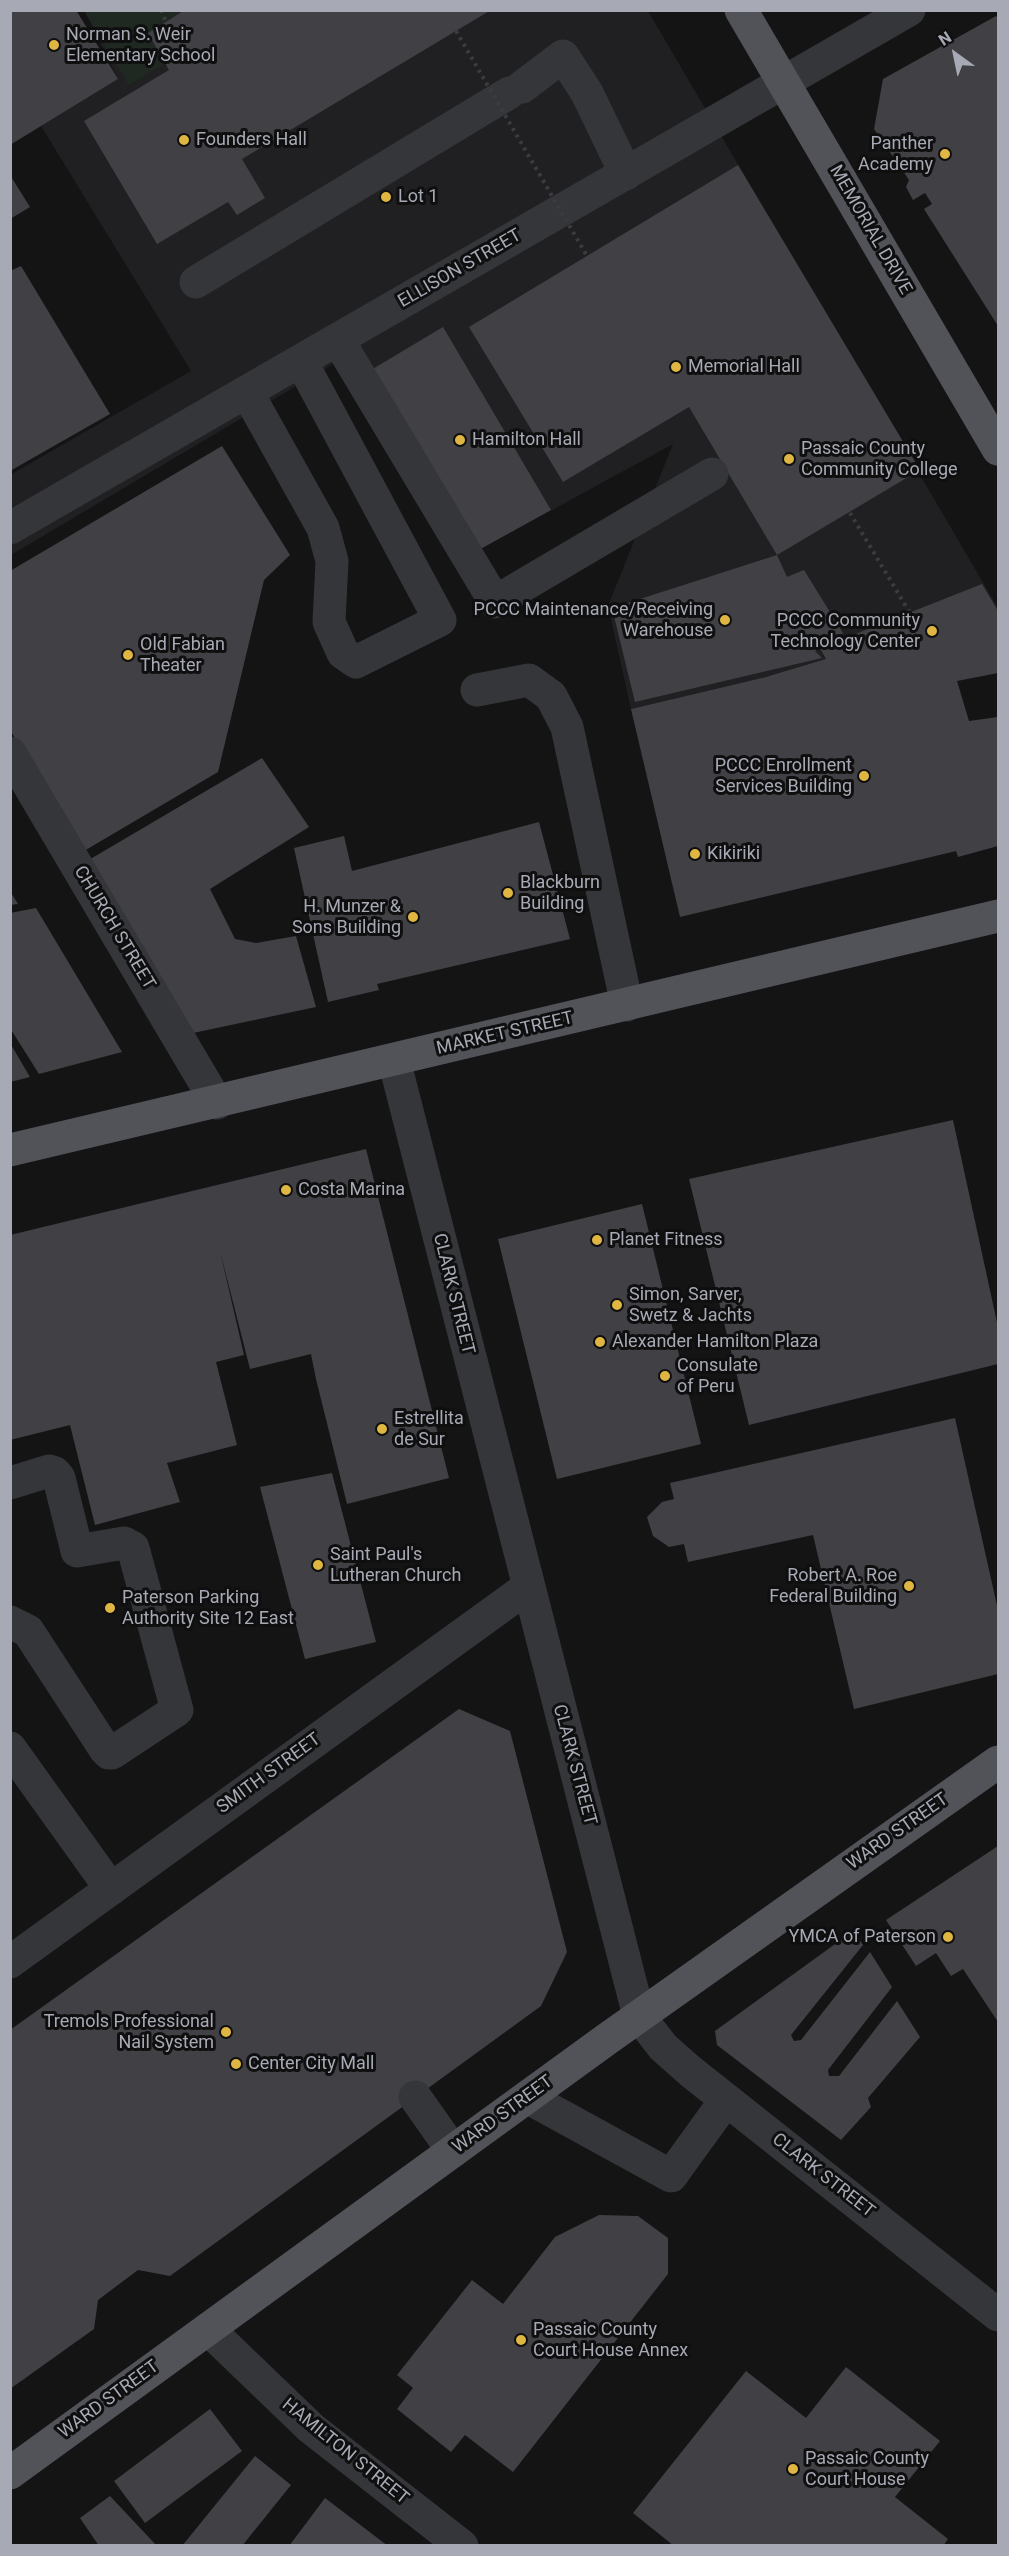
<!DOCTYPE html>
<html>
<head>
<meta charset="utf-8">
<style>
  body { margin:0 }
  #map { position:relative; width:1009px; height:2556px; overflow:hidden; background:#141415; font-family:Roboto,sans-serif }
  canvas { display:block }
  .frame { position:absolute; inset:0; border:12px solid #a7aab4; pointer-events:none }
  .north { position:absolute; left:925px; top:24px; width:60px; height:60px; -webkit-text-stroke:4px #0f0f10; paint-order:stroke; rotate:327deg; font-size:16px; font-weight:700; line-height:24px; text-align:center; color:#a7aab4 }
  .north::after { content:''; display:block; margin:auto; width:21px; height:27px; background:#a7aab4; clip-path:polygon(50% 0,100% 100%,50% 72%,0 100%) }
</style>
</head>
<body>
<div id="map">
<canvas width="1009" height="2556"></canvas>
<div class="frame"></div>
<div class="north">N</div>
</div>
<script>
const g = document.querySelector('canvas').getContext('2d');
g.lineJoin = 'round';
function fillPath(path, color) { g.fillStyle = color; g.fill(path, 'evenodd'); }
const shape = rows => new Path2D(rows.map(r => 'M' + r).join(''));
function trace(path, color, width, dash) { g.strokeStyle = color; g.lineWidth = width; g.lineCap = dash ? 'butt' : 'round'; g.setLineDash(dash || []); g.stroke(path); }
function drawText(font, color, halo, rows, align = 'center') {
  g.font = font + ' Roboto,sans-serif'; g.lineWidth = 6; g.setLineDash([]); g.textBaseline = 'middle'; g.strokeStyle = halo; g.fillStyle = color; for (const [text, x, y, turn = 0] of rows) {
    g.save(); g.translate(x, y); g.rotate((+turn || 0) * Math.PI / 180); g.textAlign = isNaN(turn) ? turn : align; if (halo) g.strokeText(text, 0, 0); g.fillText(text, 0, 0); g.restore();
  }
}
const built = shape([
  [85,11,648,11,998,608,998,668,892,672,956,851,816,885,766,677,631,709,608,606,673,444,475,552,355,351,11,555,10,475,191,371,41,126,118,79]
]);
const green = shape([
  [84,11,185,11,148,33,165,63,129,85]
]);
const building = shape([
  [10,10,76,10,118,79,10,145],
  [185,10,491,10,242,159,265,198,237,215,228,202,157,244,84,121,169,70,148,33],
  [996,16,998,19,998,326,924,209,932,204,925,193,913,200,906,187,909,180,874,129,883,79],
  [738,165,920,470,777,555,689,407,563,482,469,327],
  [10,175,30,207,10,219],
  [21,266,110,414,10,471,10,271],
  [443,327,551,510,475,552,371,370],
  [222,446,290,555,264,580,218,772,84,851,10,730,10,571],
  [777,555,787,577,804,570,843,633,815,651,822,658,635,702,612,608],
  [982,584,998,611,998,673,957,681,969,721,998,717,998,846,958,857,956,851,680,917,631,709,766,677,826,659,820,648],
  [262,758,309,827,210,889,235,939,256,943,296,936,316,1007,193,1033,87,861],
  [539,822,570,939,377,984,379,990,328,1002,294,848,344,836,352,871],
  [10,891,18,904,10,905],
  [36,908,122,1052,39,1074,10,1028,10,913],
  [10,1043,30,1077,10,1082],
  [953,1120,998,1327,998,1364,749,1425,689,1179],
  [366,1149,449,1478,347,1504,316,1379,311,1354,250,1369,220,1251,244,1355,216,1362,237,1445,167,1463,180,1502,95,1525,70,1425,10,1440,10,1235],
  [642,1204,701,1444,557,1479,498,1239],
  [955,1418,998,1610,998,1674,854,1709,813,1535,688,1562,684,1544,669,1547,653,1536,647,1517,662,1502,674,1499,670,1483],
  [332,1473,376,1642,305,1659,260,1487],
  [459,1709,510,1731,567,1952,541,2006,170,2276,138,2270,98,2300,94,2329,10,2389,10,2030],
  [998,1846,998,2022,963,1969,951,1976,936,1953,916,1966,886,1920],
  [853,1931,863,1945,791,2035,794,2041,801,2040,870,1952,892,1987,828,2070,829,2076,839,2076,897,2001,920,2037,868,2098,871,2107,841,2140,717,2045,715,2031],
  [599,2215,638,2216,668,2238,668,2274,513,2472,465,2435,451,2452,397,2409,413,2388,397,2375,472,2280,503,2304,555,2237],
  [846,2367,940,2441,895,2497,948,2539,943,2546,674,2546,633,2513,746,2371,806,2418],
  [210,2409,242,2451,145,2523,114,2481],
  [255,2456,291,2485,242,2546,182,2546],
  [110,2496,157,2546,99,2546,80,2518],
  [325,2498,388,2546,289,2546]
]);
const path = shape([
  [161,10,166,22],
  [850,513,910,613]
]);
const minor = shape([
  [522,87,563,56,587,93,626,174],
  [196,282,509,93],
  [338,340,495,602,712,474],
  [247,392,323,528,332,561,329,622,343,653,356,662,440,620,301,361],
  [10,528,909,10],
  [477,690,529,680,551,696,567,727,627,1005],
  [10,753,217,1103],
  [394,1060,639,2016,663,2047,690,2071,998,2315],
  [10,1483,49,1471,55,1473,59,1478,77,1551,124,1543,133,1548,177,1710,112,1753,109,1753,105,1749,28,1631,10,1622],
  [10,1748,111,1889],
  [10,1962,528,1587],
  [415,2097,453,2151],
  [527,2097,671,2176,726,2100],
  [208,2329,311,2428,462,2546]
]);
const major = shape([
  [741,10,998,449],
  [10,1150,998,916],
  [10,2473,607,2039,998,1762]
]);
const pathBridge = shape([
  [456,31,587,256]
]);
const markers = [
  [54,45,6,"#dfb642"],
  [184,140,6,"#dfb642"],
  [945,154,6,"#dfb642"],
  [386,197,6,"#dfb642"],
  [676,367,6,"#dfb642"],
  [460,440,6,"#dfb642"],
  [789,459,6,"#dfb642"],
  [725,620,6,"#dfb642"],
  [932,631,6,"#dfb642"],
  [128,655,6,"#dfb642"],
  [864,776,6,"#dfb642"],
  [695,854,6,"#dfb642"],
  [508,893,6,"#dfb642"],
  [413,917,6,"#dfb642"],
  [286,1190,6,"#dfb642"],
  [597,1240,6,"#dfb642"],
  [617,1305,6,"#dfb642"],
  [600,1342,6,"#dfb642"],
  [665,1376,6,"#dfb642"],
  [382,1429,6,"#dfb642"],
  [318,1565,6,"#dfb642"],
  [909,1586,6,"#dfb642"],
  [110,1608,6,"#dfb642"],
  [948,1937,6,"#dfb642"],
  [226,2032,6,"#dfb642"],
  [236,2064,6,"#dfb642"],
  [521,2340,6,"#dfb642"],
  [793,2469,6,"#dfb642"]
];
const poiNames = [
  ["Norman S. Weir",66,35],
  ["Elementary School",66,56],
  ["Founders Hall",196,140],
  ["Panther",933,144,"right"],
  ["Academy",933,165,"right"],
  ["Lot 1",398,197],
  ["Memorial Hall",688,367],
  ["Hamilton Hall",472,440],
  ["Passaic County",801,449],
  ["Community College",801,470],
  ["PCCC Maintenance/Receiving",713,610,"right"],
  ["Warehouse",713,631,"right"],
  ["PCCC Community",920,621,"right"],
  ["Technology Center",920,642,"right"],
  ["Old Fabian",140,645],
  ["Theater",140,666],
  ["PCCC Enrollment",852,766,"right"],
  ["Services Building",852,787,"right"],
  ["Kikiriki",707,854],
  ["Blackburn",520,883],
  ["Building",520,904],
  ["H. Munzer &",401,907,"right"],
  ["Sons Building",401,928,"right"],
  ["Costa Marina",298,1190],
  ["Planet Fitness",609,1240],
  ["Simon, Sarver,",629,1295],
  ["Swetz & Jachts",629,1316],
  ["Alexander Hamilton Plaza",612,1342],
  ["Consulate",677,1366],
  ["of Peru",677,1387],
  ["Estrellita",394,1419],
  ["de Sur",394,1440],
  ["Saint Paul's",330,1555],
  ["Lutheran Church",330,1576],
  ["Robert A. Roe",897,1576,"right"],
  ["Federal Building",897,1597,"right"],
  ["Paterson Parking",122,1598],
  ["Authority Site 12 East",122,1619],
  ["YMCA of Paterson",936,1937,"right"],
  ["Tremols Professional",214,2022,"right"],
  ["Nail System",214,2043,"right"],
  ["Center City Mall",248,2064],
  ["Passaic County",533,2330],
  ["Court House Annex",533,2351],
  ["Passaic County",805,2459],
  ["Court House",805,2480]
];
const streetNames = [
  ["MEMORIAL DRIVE",870,230,60],
  ["ELLISON STREET",460,269,-30],
  ["CHURCH STREET",114,928,59],
  ["MARKET STREET",505,1034,-13],
  ["CLARK STREET",453,1294,76],
  ["CLARK STREET",574,1765,75],
  ["SMITH STREET",269,1774,-36],
  ["WARD STREET",898,1832,-35],
  ["WARD STREET",503,2115,-36],
  ["CLARK STREET",823,2176,38],
  ["WARD STREET",109,2400,-36],
  ["HAMILTON STREET",345,2452,39]
];
fillPath(built, '#202022');
fillPath(green, '#202822');
fillPath(building, '#414145');
trace(path, '#3b3c41', 4, [3, 4.5]);
trace(minor, '#35363a', 33);
trace(major, '#525359', 33);
trace(pathBridge, '#3b3c41', 4, [3, 4.5]);
for (const [x, y, r, color] of markers) { const dot = new Path2D(); dot.arc(x, y, r, 0, 2 * Math.PI); g.fillStyle = color; g.fill(dot); trace(dot, '#0f0f10', 2); }
drawText('18px', '#a7aab4', '#0f0f10', poiNames, 'left');
drawText('18px', '#a7aab4', '#0f0f10', streetNames);
</script>
</body>
</html>
